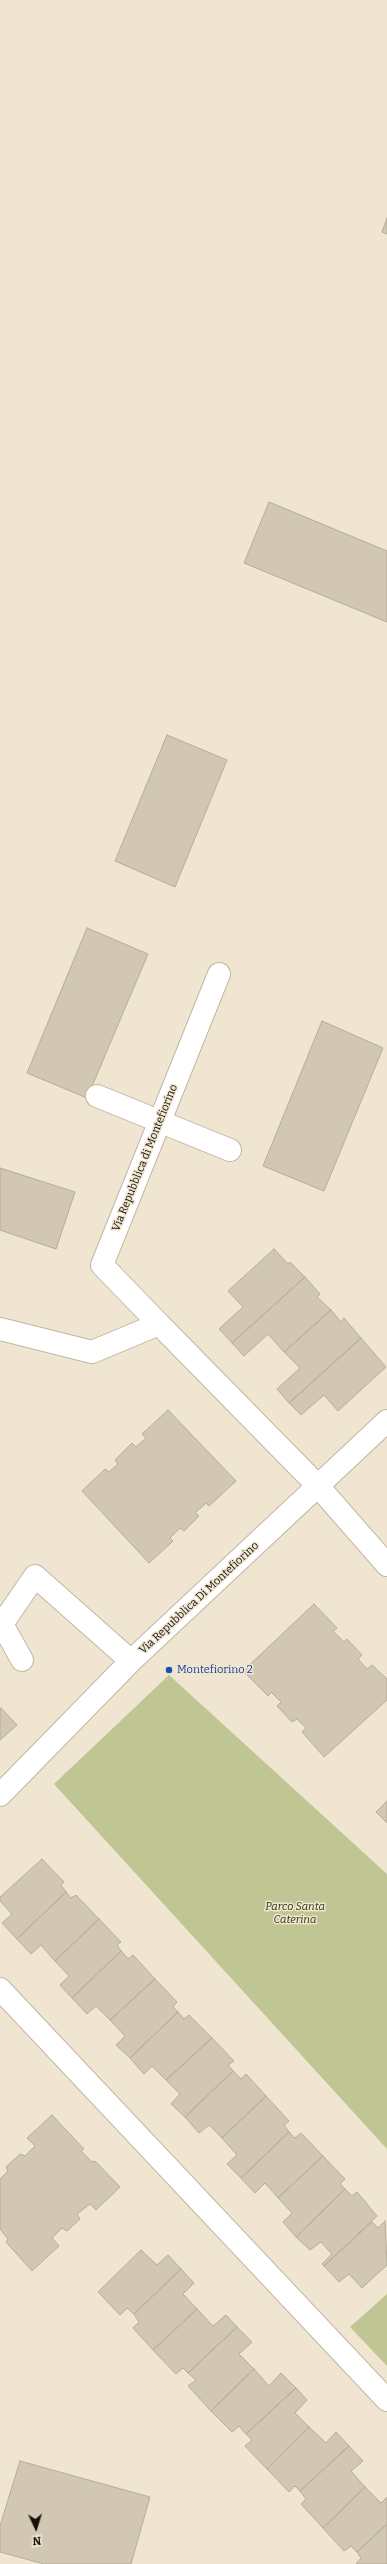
<!DOCTYPE html>
<html>
<head>
<meta charset="utf-8">
<style>
  body { margin:0 }
  #map { position:relative; width:387px; height:2564px; overflow:hidden; background:#efe5d0; font-family:Bitter,serif }
  canvas { display:block }
  .north { position:absolute; left:16px; top:2508px; width:40px; height:40px; -webkit-text-stroke:3px #efe5d0; paint-order:stroke; rotate:176deg; font-size:11px; font-weight:700; line-height:16px; text-align:center; color:#16120b }
  .north::after { content:''; display:block; margin:auto; width:14px; height:18px; background:#16120b; clip-path:polygon(50% 0,100% 100%,50% 72%,0 100%) }
</style>
</head>
<body>
<div id="map">
<canvas width="387" height="2564"></canvas>
<div class="north">N</div>
</div>
<script>
const g = document.querySelector('canvas').getContext('2d');
g.lineJoin = 'round';
function fillPath(path, color) { g.fillStyle = color; g.fill(path, 'evenodd'); }
const shape = rows => new Path2D(rows.map(r => 'M' + r).join(''));
function trace(path, color, width, dash) { g.strokeStyle = color; g.lineWidth = width; g.lineCap = dash ? 'butt' : 'round'; g.setLineDash(dash || []); g.stroke(path); }
function drawText(font, color, halo, rows, align = 'center') {
  g.font = font + ' Bitter,serif'; g.lineWidth = 3; g.setLineDash([]); g.textBaseline = 'middle'; g.strokeStyle = halo; g.fillStyle = color; for (const [text, x, y, turn = 0] of rows) {
    g.save(); g.translate(x, y); g.rotate((+turn || 0) * Math.PI / 180); g.textAlign = isNaN(turn) ? turn : align; if (halo) g.strokeText(text, 0, 0); g.fillText(text, 0, 0); g.restore();
  }
}
const green = shape([
  [169,1675,387,1874,387,2149,54,1784],
  [387,2294,387,2366,350,2327]
]);
const building = shape([
  [387,218,387,234,382,232,387,218],
  [269,502,387,551,387,622,244,563,269,502],
  [167,735,227,760,175,887,115,861,167,735],
  [87,928,148,954,87,1098,27,1073,87,928],
  [322,1021,383,1048,324,1191,263,1166,322,1021],
  [0,1168,75,1192,56,1249,0,1230,0,1168],
  [274,1249,288,1264,290,1262,305,1277,232,1343,219,1329,243,1307,228,1291,274,1249],
  [305,1277,320,1294,317,1297,331,1310,284,1352,268,1334,244,1356,232,1343,305,1277],
  [331,1310,341,1322,344,1318,361,1338,289,1403,277,1389,300,1368,284,1352,331,1310],
  [361,1338,386,1367,338,1411,324,1395,301,1415,289,1403,361,1338],
  [168,1410,236,1481,209,1506,206,1503,195,1513,199,1516,184,1531,180,1528,170,1538,173,1541,149,1563,82,1491,105,1469,109,1472,118,1464,115,1460,132,1443,136,1447,146,1438,142,1434,168,1410],
  [314,1604,337,1628,333,1631,344,1642,347,1639,362,1655,358,1659,367,1669,372,1665,387,1679,387,1700,324,1757,302,1732,306,1728,297,1719,292,1722,277,1706,281,1702,271,1692,268,1696,243,1671,314,1604],
  [1,1708,17,1725,0,1740,0,1709,1,1708],
  [387,1801,387,1823,376,1812,387,1801],
  [42,1859,64,1882,61,1885,66,1892,17,1939,2,1923,12,1914,0,1901,0,1897,42,1859],
  [66,1892,71,1898,76,1895,99,1919,55,1961,41,1945,31,1954,17,1939,66,1892],
  [99,1919,121,1942,117,1945,121,1951,72,1998,60,1985,69,1976,55,1961,99,1919],
  [121,1951,128,1959,133,1955,155,1979,110,2020,96,2006,87,2014,72,1998,121,1951],
  [155,1979,177,2002,173,2007,178,2012,130,2058,116,2045,125,2036,110,2020,155,1979],
  [178,2012,184,2019,189,2015,212,2038,166,2080,152,2066,144,2074,130,2058,178,2012],
  [212,2038,234,2061,228,2065,233,2071,185,2117,171,2104,180,2094,166,2080,212,2038],
  [233,2071,241,2079,246,2074,266,2096,222,2138,209,2125,199,2133,185,2117,233,2071],
  [266,2096,289,2121,284,2125,289,2132,241,2178,227,2164,237,2155,222,2138,266,2096],
  [52,2115,84,2149,81,2151,92,2162,95,2161,120,2187,96,2210,90,2204,77,2214,80,2219,67,2231,62,2228,52,2238,59,2246,32,2271,6,2242,8,2239,0,2229,0,2179,8,2171,6,2167,20,2154,25,2156,35,2146,27,2138,52,2115],
  [289,2132,295,2138,301,2133,323,2156,278,2198,265,2183,255,2193,241,2178,289,2132],
  [323,2156,345,2179,340,2184,345,2189,296,2237,283,2222,292,2213,278,2198,323,2156],
  [345,2189,352,2196,357,2192,377,2216,324,2266,322,2264,332,2254,321,2242,310,2250,296,2237,345,2189],
  [385,2221,387,2265,362,2288,349,2274,339,2282,324,2266,372,2222,378,2228,385,2221],
  [141,2250,157,2265,168,2255,181,2269,134,2314,127,2308,120,2315,98,2292,141,2250],
  [181,2269,194,2283,183,2294,197,2309,153,2350,133,2328,139,2322,134,2314,181,2269],
  [197,2309,213,2326,226,2315,237,2327,188,2373,183,2368,176,2374,153,2350,197,2309],
  [237,2327,252,2342,239,2354,254,2369,211,2411,188,2386,196,2380,188,2373,237,2327],
  [254,2369,269,2386,281,2373,296,2388,246,2434,239,2426,232,2432,211,2411,254,2369],
  [296,2388,307,2400,295,2413,309,2427,267,2469,245,2446,252,2440,246,2434,296,2388],
  [309,2427,326,2443,336,2432,349,2446,300,2491,295,2486,289,2492,267,2469,309,2427],
  [349,2446,363,2461,351,2471,365,2487,323,2528,301,2504,306,2499,300,2491,349,2446],
  [20,2461,150,2497,131,2564,44,2564,0,2552,0,2526,20,2461],
  [365,2487,381,2503,387,2497,387,2524,357,2552,351,2546,344,2551,323,2528,365,2487],
  [387,2524,387,2564,356,2564,361,2558,357,2552,387,2524]
]);
const minor = shape([
  [97,1096,230,1150],
  [159,1324,102,1265,219,974],
  [0,1329,92,1352,159,1324,318,1486,387,1565],
  [22,1660,2,1624,35,1576,131,1661],
  [0,1795,131,1661,387,1421],
  [0,1989,387,2400]
]);
const markers = [
  [169,1670,4,"#1a4fb4"]
];
const streetNames = [
  ["Via Repubblica di Montefiorino",145,1158,-68],
  ["Via Repubblica Di Montefiorino",199,1598,-43]
];
const transitNames = [
  ["Montefiorino 2",177,1670]
];
const parkNames = [
  ["Parco Santa",295,1907],
  ["Caterina",295,1920]
];
fillPath(green, '#bfc693');
fillPath(building, '#d1c7b2');
trace(building, '#b6ac98', 1);
trace(minor, '#c2b7a4', 24);
trace(minor, '#fff', 22);
for (const [x, y, r, color] of markers) { const dot = new Path2D(); dot.arc(x, y, r, 0, 2 * Math.PI); g.fillStyle = color; g.fill(dot); trace(dot, '#efe5d0', 1.5); }
drawText('11px', '#16120b', '#efe5d0', streetNames);
drawText('11px', '#164399', '#efe5d0', transitNames, 'left');
drawText('italic 11px', '#303308', '#efe5d0', parkNames);
</script>
</body>
</html>
